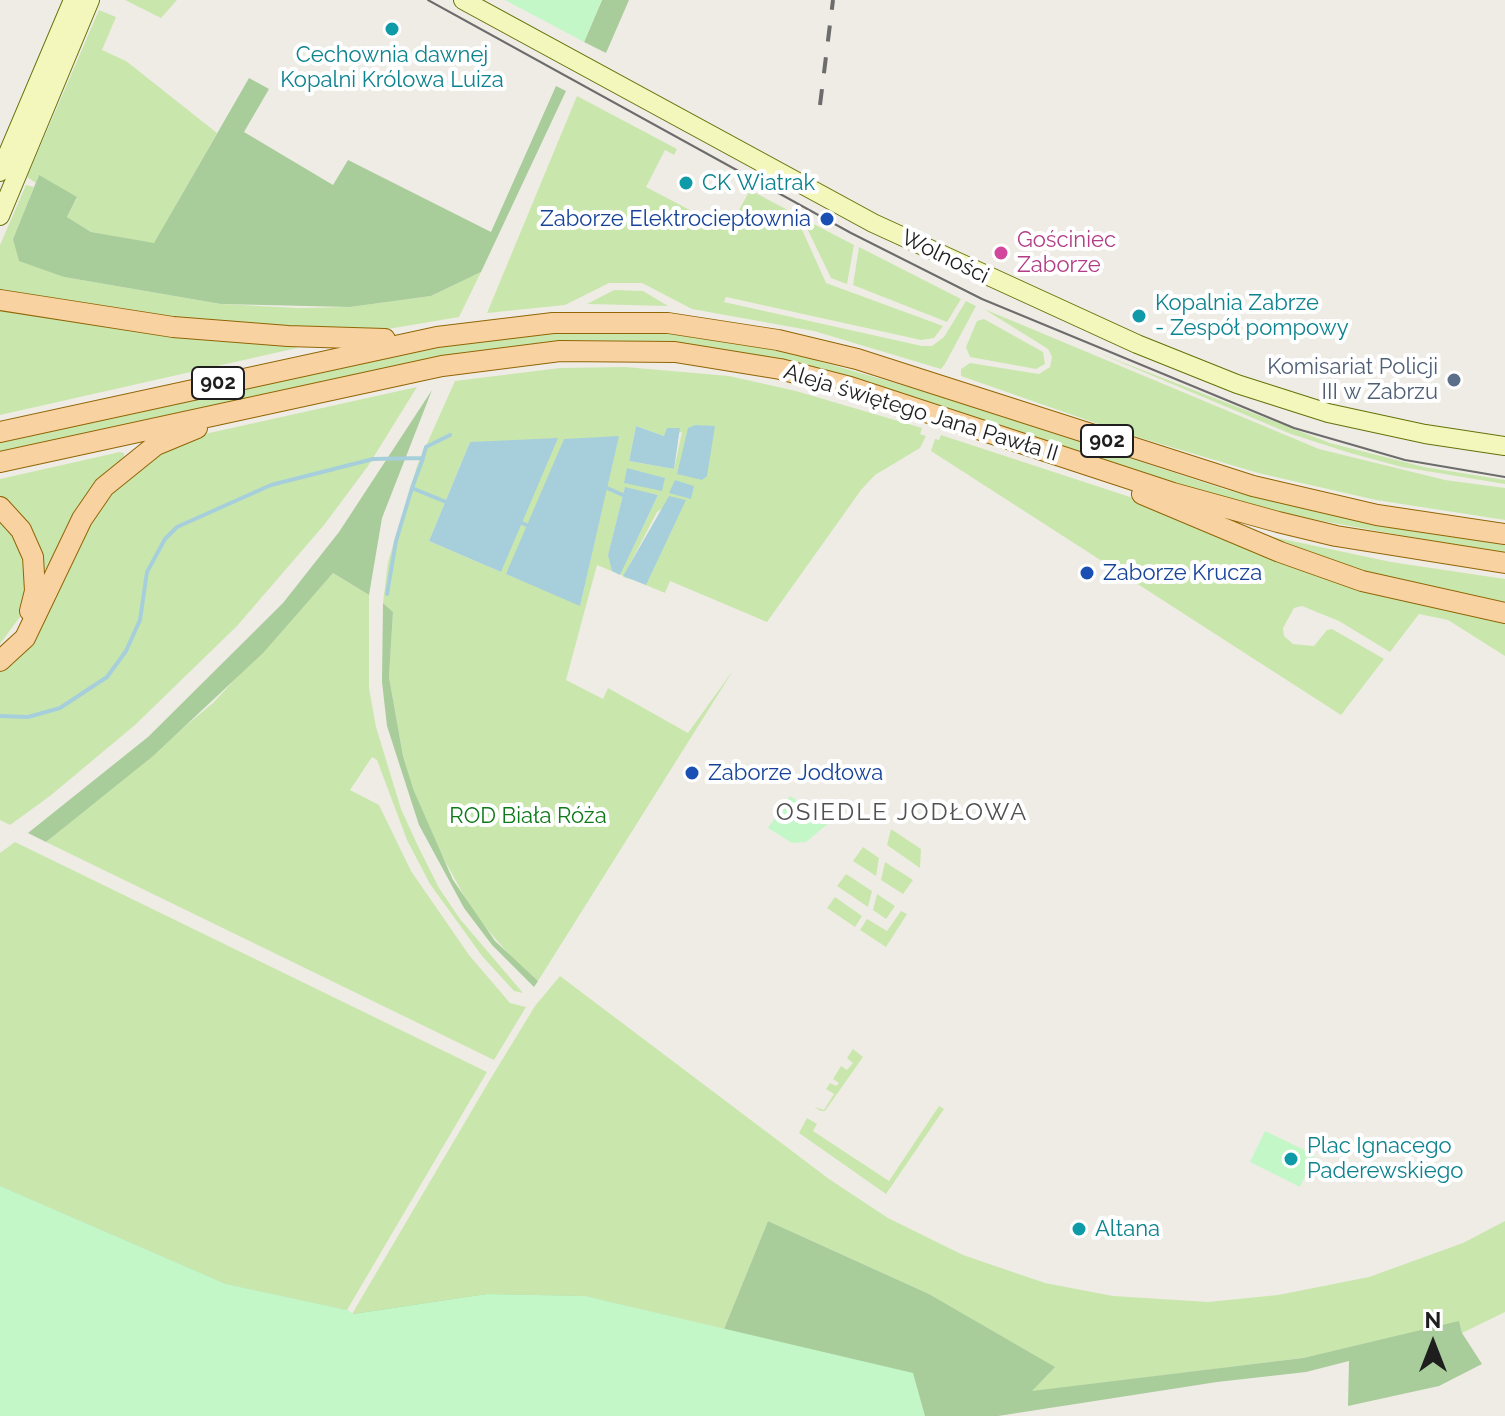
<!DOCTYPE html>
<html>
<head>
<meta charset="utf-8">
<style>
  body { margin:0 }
  #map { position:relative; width:1505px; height:1416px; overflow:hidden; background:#efece5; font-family:Raleway,sans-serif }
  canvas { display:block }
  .north { position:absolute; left:1393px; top:1304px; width:80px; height:80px; -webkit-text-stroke:6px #fff; paint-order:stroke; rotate:0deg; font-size:22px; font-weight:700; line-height:32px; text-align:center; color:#1e1e1e }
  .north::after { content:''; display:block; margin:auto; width:28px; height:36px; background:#1e1e1e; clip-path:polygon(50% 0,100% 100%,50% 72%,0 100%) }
</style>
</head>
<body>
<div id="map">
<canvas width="1505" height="1416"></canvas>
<div class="north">N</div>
</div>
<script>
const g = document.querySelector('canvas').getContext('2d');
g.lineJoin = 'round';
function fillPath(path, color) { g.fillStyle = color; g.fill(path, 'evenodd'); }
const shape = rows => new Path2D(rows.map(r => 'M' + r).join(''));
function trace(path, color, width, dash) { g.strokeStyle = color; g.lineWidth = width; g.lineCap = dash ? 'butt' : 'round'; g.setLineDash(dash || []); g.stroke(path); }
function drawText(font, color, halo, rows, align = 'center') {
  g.font = font + ' Raleway,sans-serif'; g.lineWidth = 8; g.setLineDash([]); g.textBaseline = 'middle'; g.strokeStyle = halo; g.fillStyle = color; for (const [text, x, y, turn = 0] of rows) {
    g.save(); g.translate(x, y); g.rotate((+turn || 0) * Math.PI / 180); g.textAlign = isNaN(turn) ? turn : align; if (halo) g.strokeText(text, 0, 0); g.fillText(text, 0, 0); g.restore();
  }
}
const grass = shape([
  [125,0,177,0,161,18],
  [99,10,116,17,102,50,126,61,217,133,154,244,91,232,67,217,77,198,38,176,36,183,27,177],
  [577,96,677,149,674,155,665,150,646,187,728,230,750,190,795,214,826,283,943,326,934,338,921,340,726,297,724,302,922,346,932,346,944,337,966,301,976,306,945,364,941,369,814,331,692,309,642,283,609,283,565,305,487,313],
  [26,185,34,187,13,239,64,277,221,304,299,308,350,307,431,296,481,272,459,317,370,332,202,325,0,293,0,245],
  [802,218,854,245,847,284,831,278],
  [859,247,961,299,947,322,853,285],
  [614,290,643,291,668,306,587,304],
  [0,307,296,345,297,348,0,415],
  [984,309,1319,449,1445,480,1505,488,1505,520,1376,500,1258,473,1124,433,961,376,961,369,970,363,1039,374,1050,367,1052,357,1048,349],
  [984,319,1043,352,1045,364,1036,369,970,357,966,347,977,321],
  [555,333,666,333,784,351,933,394,1227,490,1371,524,1505,545,1505,554,1289,515,1205,493,778,359,673,342,578,340,464,352,0,452,0,443,383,358,452,345],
  [1096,352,1330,443,1424,467,1505,480,1505,484,1402,467,1350,453,1291,434],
  [625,367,729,376,796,391,922,428,920,434,926,436,920,448,875,475,861,490,767,622,670,581,665,593,597,565,566,680,603,699,608,688,688,733,734,669,538,981,513,959,474,914,433,839,414,791,403,756,389,677,393,612,383,603,388,562,417,466,455,381,560,368],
  [636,426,664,436,682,432,674,469,629,461],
  [618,436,580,605,507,574,529,526],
  [470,442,501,572,429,541],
  [625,488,658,495,620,574,608,555],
  [663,508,646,584,623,577,657,512],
  [417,387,368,466,324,525,237,626,135,725,50,796,10,825,0,820,0,665,92,512,135,465,191,437],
  [941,435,1505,620,1505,656,1448,620,1419,614,1390,652,1339,621,1302,606,1294,608,1283,628,1284,636,1293,644,1314,646,1327,630,1332,629,1384,659,1341,715,931,451,935,439,939,440],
  [120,452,124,453,124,457,109,471,48,570,44,569,32,530,0,497,0,479],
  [0,513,29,560,25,610,0,644],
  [1259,534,1391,562,1505,579,1505,608,1393,584],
  [333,573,369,595,369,688,376,727,401,809,417,844,439,888,460,919,523,993,514,991,482,956,430,884,407,840,377,760,372,757,350,790,379,805,411,871,469,955,510,1003,526,1007,494,1060,46,842,213,703],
  [891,829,921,849,920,868,887,845],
  [15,842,487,1072,347,1310,226,1284,0,1186,0,853],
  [863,847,879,858,876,876,853,861],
  [885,862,913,880,903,894,881,880],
  [846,874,872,891,868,907,837,886],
  [877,894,895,906,886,919,873,910],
  [835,897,862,916,855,927,827,908],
  [901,911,907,914,886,947,860,930,867,919,887,931],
  [560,976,829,1179,888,1218,963,1255,1045,1283,1113,1296,1208,1302,1278,1295,1369,1277,1463,1243,1505,1221,1505,1312,1462,1333,1459,1322,1303,1358,1030,1392,1054,1367,929,1294,768,1221,724,1329,585,1296,352,1314,491,1078,535,1006],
  [853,1049,863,1057,825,1111,821,1111,814,1107,824,1110,834,1094,826,1089,830,1083,836,1086,839,1083,833,1079,841,1066,847,1070,853,1063,847,1058],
  [939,1106,944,1109,886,1194,799,1133,807,1118,817,1124,813,1131,889,1181]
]);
const forest = shape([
  [602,0,629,0,606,53,584,42],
  [249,78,269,89,244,132,333,185,348,160,491,232,556,86,566,91,481,272,431,296,350,307,221,304,64,277,19,261,13,239,39,175,77,197,67,217,91,232,154,243],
  [432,390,382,518,369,595,333,573,263,653,153,756,46,842,28,833,148,737,283,603,339,532],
  [383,603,393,612,389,677,403,756,414,791,453,880,495,941,538,981,534,987,492,945,464,908,419,825,387,726,382,682],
  [0,1186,226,1284,347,1310,352,1314,487,1294,585,1296,724,1329,768,1221,929,1294,1055,1367,1032,1391,1303,1358,1459,1321,1462,1333,1482,1364,1439,1386,1348,1406,1349,1361,1306,1372,1217,1382,998,1416,0,1416]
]);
const park = shape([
  [505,0,602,0,584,42],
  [790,796,830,822,806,842,792,843,768,828],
  [1265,1131,1315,1155,1300,1187,1250,1162],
  [0,1186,226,1284,347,1310,353,1314,487,1294,585,1296,913,1373,925,1416,0,1416]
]);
const water = shape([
  [695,425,715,426,707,476,702,480,677,474,688,428],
  [636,426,664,436,667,428,680,428,674,469,629,461],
  [619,436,580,606,506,574,564,439],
  [558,438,501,572,429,541,470,442],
  [627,468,665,478,662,491,624,483],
  [675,480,694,486,691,499,669,493],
  [625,487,658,495,620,575,612,571,608,555],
  [669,496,686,500,646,585,623,576]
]);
const stream = shape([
  [423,457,426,447,450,435],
  [607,488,623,495],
  [522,523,529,526],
  [387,594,396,541,412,488],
  [0,716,28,717,60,708,107,677,126,651,140,620,147,572,165,539,177,527,271,485,373,459,423,458,412,488,446,502]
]);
const secondary = shape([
  [463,0,873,223,1137,344,1237,384,1328,413,1425,434,1505,446],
  [0,172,73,0],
  [0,216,90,0]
]);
const primary = shape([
  [0,300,173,327,288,336,385,339],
  [0,432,437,337,553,323,668,323,778,340,857,359,1253,486,1377,515,1505,534],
  [0,462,442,366,560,351,675,352,780,369,850,387,1173,493,1278,522,1336,536,1505,563],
  [1142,494,1280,552,1362,581,1505,613],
  [0,507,21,530,33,557,35,591,30,611],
  [0,661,25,638,82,519,104,487,156,445,197,428]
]);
const tram = shape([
  [428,0,851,233,982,299,1294,428,1405,460,1505,477]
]);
const rail = shape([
  [820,105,833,0]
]);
const markers = [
  [392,29,8,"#0f9aa8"],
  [686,183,8,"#0f9aa8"],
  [827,219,8,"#1a4fb4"],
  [1001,253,8,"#d1479c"],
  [1139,316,8,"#0f9aa8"],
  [1454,380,8,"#5c6f8a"],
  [1087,573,8,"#1a4fb4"],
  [692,773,8,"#1a4fb4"],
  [1291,1159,8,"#0f9aa8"],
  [1079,1229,8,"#0f9aa8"]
];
const shields = [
  [218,383,52],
  [1107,441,52]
];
const shieldNames = [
  ["902",218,383],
  ["902",1107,441]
];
const cultureNames = [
  ["Cechownia dawnej",392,55,"center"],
  ["Kopalni Królowa Luiza",392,80,"center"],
  ["CK Wiatrak",702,183],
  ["Kopalnia Zabrze",1155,303],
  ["- Zespół pompowy",1155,328],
  ["Plac Ignacego",1307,1146],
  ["Paderewskiego",1307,1171],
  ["Altana",1095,1229]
];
const transitNames = [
  ["Zaborze Elektrociepłownia",811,219,"right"],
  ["Zaborze Krucza",1103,573],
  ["Zaborze Jodłowa",708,773]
];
const hotelNames = [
  ["Gościniec",1017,240],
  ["Zaborze",1017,265]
];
const streetNames = [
  ["Wolności",945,257,26],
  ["Aleja świętego Jana Pawła II",921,413,17]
];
const serviceNames = [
  ["Komisariat Policji",1438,367],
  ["III w Zabrzu",1438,392]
];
const parkNames = [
  ["ROD Biała Róża",528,816]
];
const neighbourhoodNames = [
  ["OSIEDLE JODŁOWA",902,813]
];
fillPath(grass, '#c9e7ad');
fillPath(forest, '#a9cc9b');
fillPath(park, '#c3f7c8');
fillPath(water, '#a7cfdb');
trace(stream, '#a7cfdb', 4);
trace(secondary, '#657109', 20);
trace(primary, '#926506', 22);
trace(secondary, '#f3f7bb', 18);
trace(primary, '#f8d3a1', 20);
trace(tram, '#6c6c6c', 2);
trace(rail, '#6c6c6c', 4, [16, 16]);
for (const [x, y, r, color] of markers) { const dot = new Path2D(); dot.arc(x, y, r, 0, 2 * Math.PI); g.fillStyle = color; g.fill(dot); trace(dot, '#fff', 3); }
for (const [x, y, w] of shields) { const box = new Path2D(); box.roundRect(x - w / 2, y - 16, w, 32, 6); g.fillStyle = '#fff'; g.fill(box); trace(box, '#1e1e1e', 2); }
drawText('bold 20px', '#1e1e1e', null, shieldNames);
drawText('22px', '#0d838f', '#fff', cultureNames, 'left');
drawText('22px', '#164399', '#fff', transitNames, 'left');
drawText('22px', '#b23c85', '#fff', hotelNames, 'left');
drawText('22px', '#1e1e1e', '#fff', streetNames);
drawText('22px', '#4e5e75', '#fff', serviceNames, 'right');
drawText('22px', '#10791a', '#fff', parkNames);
g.letterSpacing = '2px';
drawText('24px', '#515151', '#fff', neighbourhoodNames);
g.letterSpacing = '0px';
</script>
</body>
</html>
